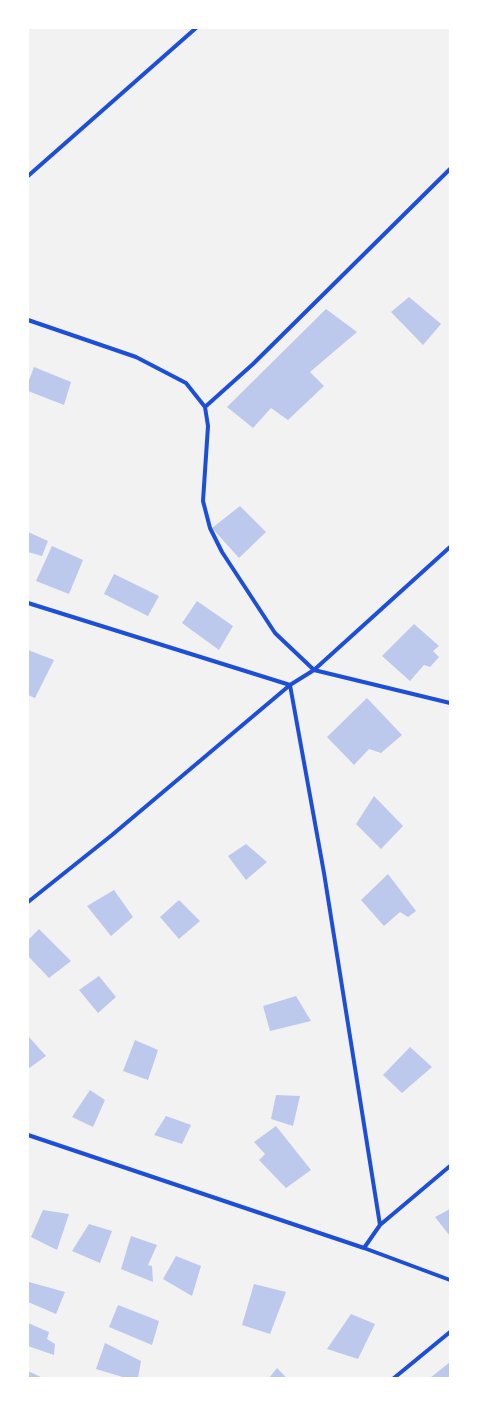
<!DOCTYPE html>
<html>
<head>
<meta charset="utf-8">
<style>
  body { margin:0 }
  #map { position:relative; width:478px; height:1406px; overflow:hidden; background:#f2f2f2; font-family:"Open Sans",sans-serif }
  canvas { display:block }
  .frame { position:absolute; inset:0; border:29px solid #fff; pointer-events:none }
</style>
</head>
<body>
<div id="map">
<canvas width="478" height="1406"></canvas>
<div class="frame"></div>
</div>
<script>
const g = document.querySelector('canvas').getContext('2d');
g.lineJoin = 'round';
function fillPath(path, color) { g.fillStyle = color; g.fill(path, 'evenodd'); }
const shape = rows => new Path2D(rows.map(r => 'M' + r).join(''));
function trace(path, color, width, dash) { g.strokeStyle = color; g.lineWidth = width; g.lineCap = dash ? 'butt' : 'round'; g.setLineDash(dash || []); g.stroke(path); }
const building = shape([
  [409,297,441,324,423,345,391,312],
  [326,309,357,332,310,372,324,386,288,420,271,408,253,428,227,407],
  [34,367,71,382,64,405,28,391,28,383],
  [240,506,266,532,239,558,212,528],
  [28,532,48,541,42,556,28,552],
  [52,546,83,560,69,594,36,581],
  [114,574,159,596,148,616,104,594],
  [197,601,233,626,219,650,182,623],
  [414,624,439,646,433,651,439,657,430,667,424,665,410,681,382,656],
  [28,650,54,660,35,698,28,695],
  [367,698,402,735,381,753,369,749,354,765,327,737],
  [374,796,403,826,381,849,356,824],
  [246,844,267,862,246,880,228,856],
  [388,874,416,911,408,917,400,912,384,926,361,900],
  [114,890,133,917,111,936,87,906],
  [179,900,200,921,179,939,160,917],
  [39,929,71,961,49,978,28,956,28,940],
  [99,976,116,997,98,1013,79,990],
  [296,996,311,1021,270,1031,263,1006],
  [28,1036,46,1056,28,1069],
  [135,1040,158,1050,148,1080,123,1071],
  [410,1047,432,1067,402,1093,383,1075],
  [90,1090,105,1100,93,1127,72,1117],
  [276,1095,300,1096,293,1126,271,1119],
  [166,1116,191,1125,182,1144,154,1135],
  [276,1126,311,1170,286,1188,259,1160,265,1154,254,1142],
  [450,1209,450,1236,435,1217],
  [43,1210,69,1214,57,1250,31,1237],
  [89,1224,112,1231,100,1263,72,1251],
  [131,1236,157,1245,148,1265,152,1266,153,1282,121,1269],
  [176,1256,201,1266,192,1296,163,1279],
  [29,1282,65,1292,56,1314,28,1302],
  [254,1284,286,1292,270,1334,242,1325],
  [118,1305,159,1321,152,1345,109,1327],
  [351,1314,375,1324,358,1359,327,1349],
  [28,1323,49,1332,47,1339,55,1344,54,1355,28,1346],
  [105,1343,141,1361,138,1378,126,1378,96,1369],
  [450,1362,450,1378,430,1378],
  [277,1368,287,1378,269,1378],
  [28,1371,43,1378,28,1378]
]);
const minor = shape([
  [28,176,196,28],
  [28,320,136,357,186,383,205,407,208,426,203,501,210,528,222,552,275,633,314,670,450,703],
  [205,407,253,364,450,169],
  [28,603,290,685,324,873,380,1225],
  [28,902,112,835,290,685,314,670,450,547],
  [28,1135,364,1248,450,1280],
  [364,1248,380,1225,450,1166],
  [394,1378,450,1332]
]);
fillPath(building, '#bdc9ec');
trace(minor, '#1d4ed8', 4);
</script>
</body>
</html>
